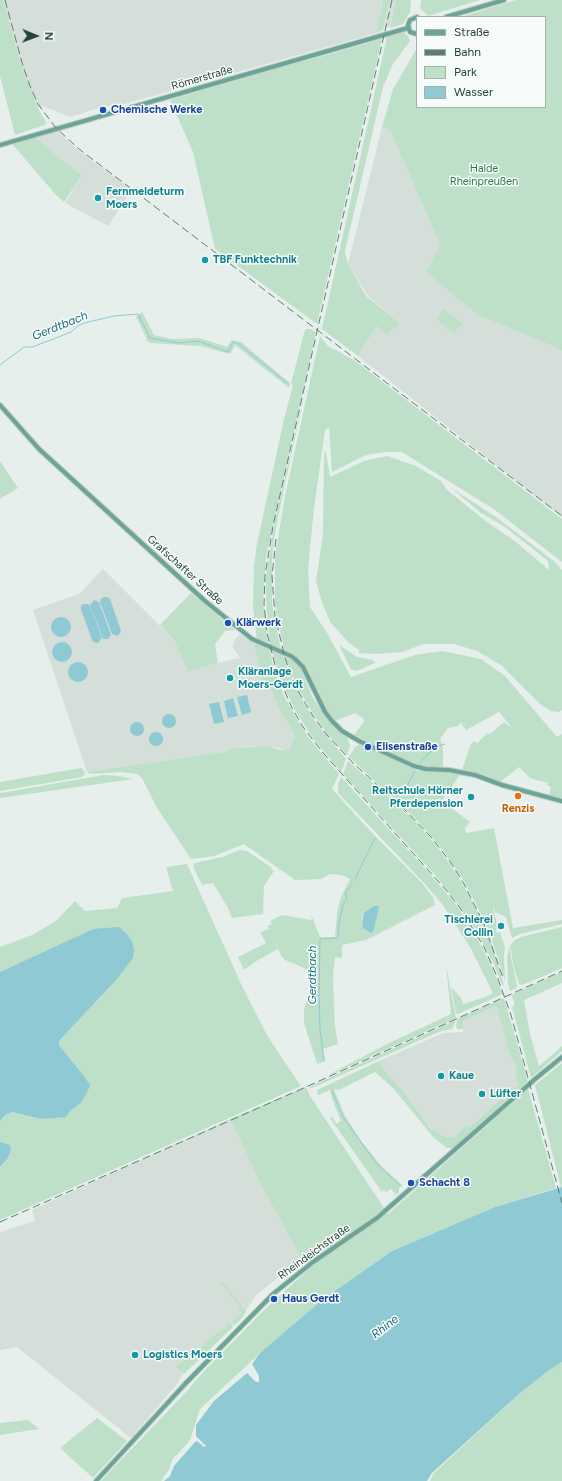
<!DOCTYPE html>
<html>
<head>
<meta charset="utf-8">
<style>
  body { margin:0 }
  #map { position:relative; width:562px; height:1481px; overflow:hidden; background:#e6efeb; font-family:Figtree,sans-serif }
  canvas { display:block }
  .legend { position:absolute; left:416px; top:16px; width:130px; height:92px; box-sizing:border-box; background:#f7fbf9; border:1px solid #a3b1ad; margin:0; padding:5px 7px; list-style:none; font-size:12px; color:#24423a }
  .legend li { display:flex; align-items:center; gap:8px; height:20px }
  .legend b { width:20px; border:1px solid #a3b1ad }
  .north { position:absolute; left:16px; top:16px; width:40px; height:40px; -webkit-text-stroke:3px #f7fbf9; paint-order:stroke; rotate:91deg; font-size:11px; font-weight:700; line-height:16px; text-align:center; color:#24423a }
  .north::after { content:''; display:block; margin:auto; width:14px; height:18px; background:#24423a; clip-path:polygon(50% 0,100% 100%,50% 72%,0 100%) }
</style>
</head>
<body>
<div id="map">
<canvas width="562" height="1481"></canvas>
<ul class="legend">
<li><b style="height:5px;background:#6aa596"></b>Straße</li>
<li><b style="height:5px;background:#5f7d75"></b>Bahn</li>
<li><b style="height:11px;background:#bfe0c8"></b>Park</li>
<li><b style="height:11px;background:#8ec9d4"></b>Wasser</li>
</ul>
<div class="north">N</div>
</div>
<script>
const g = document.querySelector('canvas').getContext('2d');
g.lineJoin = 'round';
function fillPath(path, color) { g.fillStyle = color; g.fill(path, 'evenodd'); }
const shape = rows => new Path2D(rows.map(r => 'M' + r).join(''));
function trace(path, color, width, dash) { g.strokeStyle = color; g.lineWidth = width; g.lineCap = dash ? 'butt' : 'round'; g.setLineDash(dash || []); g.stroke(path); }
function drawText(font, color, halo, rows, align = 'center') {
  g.font = font + ' Figtree,sans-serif'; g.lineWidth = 3; g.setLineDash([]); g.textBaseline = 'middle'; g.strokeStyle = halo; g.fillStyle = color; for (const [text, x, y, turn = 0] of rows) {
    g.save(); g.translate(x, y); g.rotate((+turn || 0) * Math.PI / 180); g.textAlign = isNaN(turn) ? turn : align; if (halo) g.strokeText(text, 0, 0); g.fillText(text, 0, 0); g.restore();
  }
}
const built = shape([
  [3,0,383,0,376,33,121,105,104,106,71,117,42,106,38,108,21,68],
  [390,0,396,0,390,27,384,28],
  [382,127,390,130,440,245,551,345,562,351,562,517,358,356,377,326,400,323,368,296,348,264],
  [56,130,78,150,132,190,108,226,65,203,82,175,47,148,35,137],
  [103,569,174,640,188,670,240,658,233,648,233,644,234,641,240,634,254,643,262,680,270,686,279,709,295,736,291,742,290,749,286,750,273,747,254,746,232,748,223,752,87,772,33,610,79,594],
  [496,1006,509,1053,517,1070,515,1072,518,1086,478,1120,470,1126,467,1125,454,1137,446,1137,433,1130,427,1124,407,1095,384,1070,379,1061,443,1033,463,1032,463,1021],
  [230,1119,262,1187,302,1259,256,1295,242,1317,184,1372,177,1384,131,1438,17,1347,0,1350,0,1232,35,1221,32,1210]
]);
const green = shape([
  [0,0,3,0,22,68,38,108,47,124,15,135,0,76],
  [383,0,390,0,383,30,376,33],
  [396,0,411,0,410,12,403,24,390,28],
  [421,0,480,0,428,16,420,8],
  [516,0,562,0,562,351,551,345,478,315,426,272,440,245,390,130,382,127,393,89,417,48,417,107,545,107,545,17,461,17],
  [404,32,408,36,410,41,393,64,383,87,345,251,348,264,366,296,400,323,387,334,377,326,358,356,322,329,387,37],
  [382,39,317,324,215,249,193,152,170,100,285,66,320,57],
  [35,136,47,148,82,175,64,202,56,195,13,145,15,142],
  [444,309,462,323,454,333,436,319],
  [142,312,154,335,172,339,199,338,227,347,232,340,241,342,290,383,289,388,235,345,230,354,200,346,151,343,147,341,146,337,136,317],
  [306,329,311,329,316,333,266,557,263,603,268,645,257,640,253,607,254,565,257,544,284,419,293,385,291,384,304,333],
  [320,336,328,346,354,360,562,519,562,562,495,510,402,452,384,452,366,455,332,472,329,427,325,430,314,508,308,569,310,607,327,633,351,677,415,655,442,651,481,659,505,676,557,737,562,734,562,798,549,795,551,787,547,785,548,783,530,778,519,767,500,782,474,772,462,770,471,744,474,741,477,743,488,733,490,734,504,722,512,728,499,712,466,730,460,722,459,726,448,728,440,739,443,748,443,768,429,767,406,760,354,735,365,720,355,713,335,721,328,714,303,663,295,656,284,651,275,605,275,556,285,496],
  [307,383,283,493,274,538,272,559,272,604,281,650,271,646,269,639,266,600,266,578,275,520],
  [324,452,326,453,330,477,364,461,387,456,416,466,441,481,447,490,487,522,516,542,549,570,548,561,505,527,481,513,450,487,496,517,555,562,562,570,562,710,559,712,551,711,541,705,501,665,477,651,454,644,423,644,403,652,374,654,359,653,359,650,349,643,330,622,322,602,316,582,323,533],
  [0,461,18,488,0,499],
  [191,593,235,630,225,631,215,644,218,663,188,671,174,640,160,625],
  [254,643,270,650,274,669,283,694,298,721,309,738,339,774,332,789,373,834,421,882,433,897,435,905,366,940,342,945,342,958,335,957,333,977,335,1027,338,1044,323,1049,325,1061,317,1064,304,1023,304,1010,310,988,310,981,308,971,304,968,285,960,282,957,278,949,258,960,244,970,238,957,266,943,260,932,269,929,267,926,272,924,270,921,282,915,312,920,311,914,320,937,335,937,337,913,341,897,350,879,342,875,330,874,321,879,295,880,244,844,214,856,191,859,157,808,142,778,137,774,120,772,90,774,87,772,223,752,232,748,267,746,281,750,290,749,292,740,295,736,279,709,270,686,262,680],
  [379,907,374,930,373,932,371,933,365,929,362,922,362,918,364,913],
  [339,645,357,657,373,660,375,663,357,671,351,669],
  [272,651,283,655,292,680,303,702,317,724,346,759,341,772,315,741,296,712,281,680],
  [285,657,295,661,301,669,312,696,329,722,347,736,350,746,347,755,328,735,312,712,296,684],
  [360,744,418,771,461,773,442,801,470,822,465,828,466,833,494,828,513,928,562,920,562,924,520,934,512,938,506,917,495,912,494,908,493,908,498,928,496,929,497,933,500,932,505,947,504,956,505,981,489,930,473,898,462,878,443,850,414,817,349,757,355,747],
  [348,761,410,816,430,838,450,864,466,890,480,917,491,942,504,985,502,985,494,964,476,931,455,900,435,875,343,774],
  [81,768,85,772,84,775,82,777,0,791,0,782],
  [104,775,118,776,134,779,0,798,0,793],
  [341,777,422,865,454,902,469,924,483,949,495,974,503,994,458,1014,456,1013,451,987,461,998,463,1004,483,998,492,994,492,991,470,947,442,904,424,883,338,793,338,785],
  [240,850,247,851,272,868,271,870,274,871,264,886,263,914,232,918,228,908,213,883,202,885,193,866,195,863,222,857],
  [187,864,242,986,268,1037,301,1086,0,1220,0,1167,5,1162,0,1165,0,1121,5,1115,13,1112,21,1113,70,1111,81,1103,84,1076,59,1045,59,1041,118,978,133,958,93,929,0,972,0,947,32,935,56,921,75,901,85,911,117,908,122,898,173,891,166,867],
  [562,927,562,968,530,982,522,985,519,984,514,968,510,946,515,940,521,937],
  [509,947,517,986,516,988,510,991,508,983,507,958],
  [446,965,456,1018,330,1075,330,1074,387,1044,451,1014],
  [562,972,562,983,524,1000,530,1034,539,1066,562,1046,562,1051,531,1078,512,1007,514,1006,514,1001,511,995],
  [504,998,528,1081,453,1148,447,1148,434,1138,393,1088,375,1072,339,1090,334,1089,344,1114,361,1141,382,1167,402,1185,399,1188,399,1192,396,1195,391,1189,386,1192,384,1190,382,1192,330,1118,333,1117,336,1124,341,1121,332,1099,330,1090,318,1095,317,1090,379,1061,384,1070,407,1095,417,1110,430,1128,446,1137,454,1137,467,1125,470,1126,478,1120,514,1087,518,1086,515,1072,517,1070,509,1053,496,1006,463,1021,463,1029,458,1029,456,1027,457,1019],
  [456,1020,452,1029,441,1031,312,1088,309,1087],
  [562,1063,562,1187,561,1187,535,1085],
  [306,1087,310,1096,388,1214,528,1089,556,1188,495,1207,392,1251,322,1300,260,1353,200,1409,190,1440,177,1455,173,1458,169,1469,161,1481,101,1481,186,1392,205,1370,264,1310,308,1270,262,1187,230,1119],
  [222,1281,246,1311,243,1317,235,1325,232,1322,241,1313,239,1309,240,1307,222,1284,219,1284],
  [230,1323,233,1327,184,1374,176,1367,196,1350,200,1350,204,1344],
  [562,1362,562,1481,430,1481,434,1473,519,1394,548,1371],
  [97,1418,127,1441,93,1478,60,1448],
  [28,1420,39,1429,0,1435,0,1423]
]);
const water = shape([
  [104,597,107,597,110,599,121,631,118,636,112,634,100,602,101,599],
  [94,600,99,602,111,635,108,639,103,639,90,605],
  [84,604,88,604,90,606,102,638,98,643,93,642,81,610,81,606],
  '51 627a10 10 0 1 1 20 0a10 10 0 1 1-20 0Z',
  '52 652a10 10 0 1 1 20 0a10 10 0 1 1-20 0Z',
  '68 672a10 10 0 1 1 20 0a10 10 0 1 1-20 0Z',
  [247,695,251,712,242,715,237,697],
  [233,698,238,716,228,718,224,701],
  [219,702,224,722,214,724,209,704],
  '162 721a7 7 0 1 1 14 0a7 7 0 1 1-14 0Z',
  '130 729a7 7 0 1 1 14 0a7 7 0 1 1-14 0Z',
  '149 739a7 7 0 1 1 14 0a7 7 0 1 1-14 0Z',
  [374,906,378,906,379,907,374,930,373,932,371,933,363,928,362,922,364,913],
  [119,927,126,933,132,941,134,949,133,958,118,978,59,1041,59,1045,84,1076,90,1085,87,1093,81,1103,70,1111,66,1117,42,1119,13,1112,5,1115,0,1121,0,972,93,929],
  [0,1142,10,1145,11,1151,7,1159,0,1167],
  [562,1187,562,1362,548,1371,519,1394,432,1473,427,1481,164,1481,170,1476,174,1466,195,1442,197,1441,204,1447,206,1446,196,1436,196,1425,214,1401,247,1373,256,1382,259,1382,259,1376,252,1364,260,1353,322,1300,392,1251,495,1207]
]);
const stream = shape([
  [0,365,24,347,32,347,56,338,71,332,79,325,84,323,114,316,138,314,150,338,179,343,198,341,228,352,233,342,239,344,287,383],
  [419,764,431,751,438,746,445,744],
  [405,790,415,771],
  [355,879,375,838],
  [324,1061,320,1029,319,996,320,939,338,938,339,922,343,905,347,898,345,893,352,885],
  [332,1091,343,1117,376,1163,402,1187]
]);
const major = shape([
  [417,17,410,20,408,25,410,32,417,34],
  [446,17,504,0],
  [0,145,408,28],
  [0,405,39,449,205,601,252,639,291,656,295,659,303,667,325,712,332,721,342,731,359,741,414,766,426,769,449,770,475,775,502,785,562,801],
  [96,1481,185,1384,273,1294,313,1262,377,1218,534,1080,562,1057]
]);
const rail = shape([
  [5,0,23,66,30,86,38,104,56,128,79,149,562,516],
  [392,0,273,526,265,576,264,604,267,633,277,673,292,708,303,727,324,754,446,890,460,908,484,947,498,979,511,1015,562,1203],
  [276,539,272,576,275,616,285,658,294,683,302,698,313,716,327,735,353,763,404,809,431,837,451,863,464,884,484,924,503,978],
  [0,1222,306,1087,562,971]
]);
const markers = [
  [103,110,4,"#1a4fb4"],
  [98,198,4,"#0f9aa8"],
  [205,260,4,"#0f9aa8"],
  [228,623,4,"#1a4fb4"],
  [230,678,4,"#0f9aa8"],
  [368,747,4,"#1a4fb4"],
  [518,796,4,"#e8710a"],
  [471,797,4,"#0f9aa8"],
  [501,926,4,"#0f9aa8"],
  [441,1076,4,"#0f9aa8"],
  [482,1094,4,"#0f9aa8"],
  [411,1183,4,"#1a4fb4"],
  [274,1299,4,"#1a4fb4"],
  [135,1355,4,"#0f9aa8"]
];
const streetNames = [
  ["Römerstraße",202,78,-16],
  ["Grafschafter Straße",185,570,42],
  ["Rheindeichstraße",314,1252,-36]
];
const transitNames = [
  ["Chemische Werke",111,110],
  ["Klärwerk",236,623],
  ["Elisenstraße",376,747],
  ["Schacht 8",419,1183],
  ["Haus Gerdt",282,1299]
];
const parkNames = [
  ["Halde",484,169],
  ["Rheinpreußen",484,182]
];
const cultureNames = [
  ["Fernmeldeturm",106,192],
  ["Moers",106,205],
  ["TBF Funktechnik",213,260],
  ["Kläranlage",238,672],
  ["Moers-Gerdt",238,685],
  ["Reitschule Hörner",463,791,"right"],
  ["Pferdepension",463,804,"right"],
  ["Tischlerei",493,920,"right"],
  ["Collin",493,933,"right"],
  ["Kaue",449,1076],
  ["Lüfter",490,1094],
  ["Logistics Moers",143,1355]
];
const foodNames = [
  ["Renzis",518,809]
];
const waterNames = [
  ["Gerdtbach",60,326,-22],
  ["Gerdtbach",312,975,-90],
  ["Rhine",385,1327,-38]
];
fillPath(built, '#d4dfda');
fillPath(green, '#bfe0c8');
fillPath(water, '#8ec9d4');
trace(stream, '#8ec9d4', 1);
trace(major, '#c2cac8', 6);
trace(major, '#6aa596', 4);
trace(rail, '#5f7d75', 1, [8, 4]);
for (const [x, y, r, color] of markers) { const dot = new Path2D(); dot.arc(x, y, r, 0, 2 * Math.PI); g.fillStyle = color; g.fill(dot); trace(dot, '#f7fbf9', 1.5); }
drawText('11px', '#24423a', '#f7fbf9', streetNames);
drawText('bold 11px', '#164399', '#f7fbf9', transitNames, 'left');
drawText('11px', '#2d7a4b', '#f7fbf9', parkNames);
drawText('bold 11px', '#0d838f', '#f7fbf9', cultureNames, 'left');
drawText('bold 11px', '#c56008', '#f7fbf9', foodNames);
drawText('italic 12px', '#1c6f80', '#f7fbf9', waterNames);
</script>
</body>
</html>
